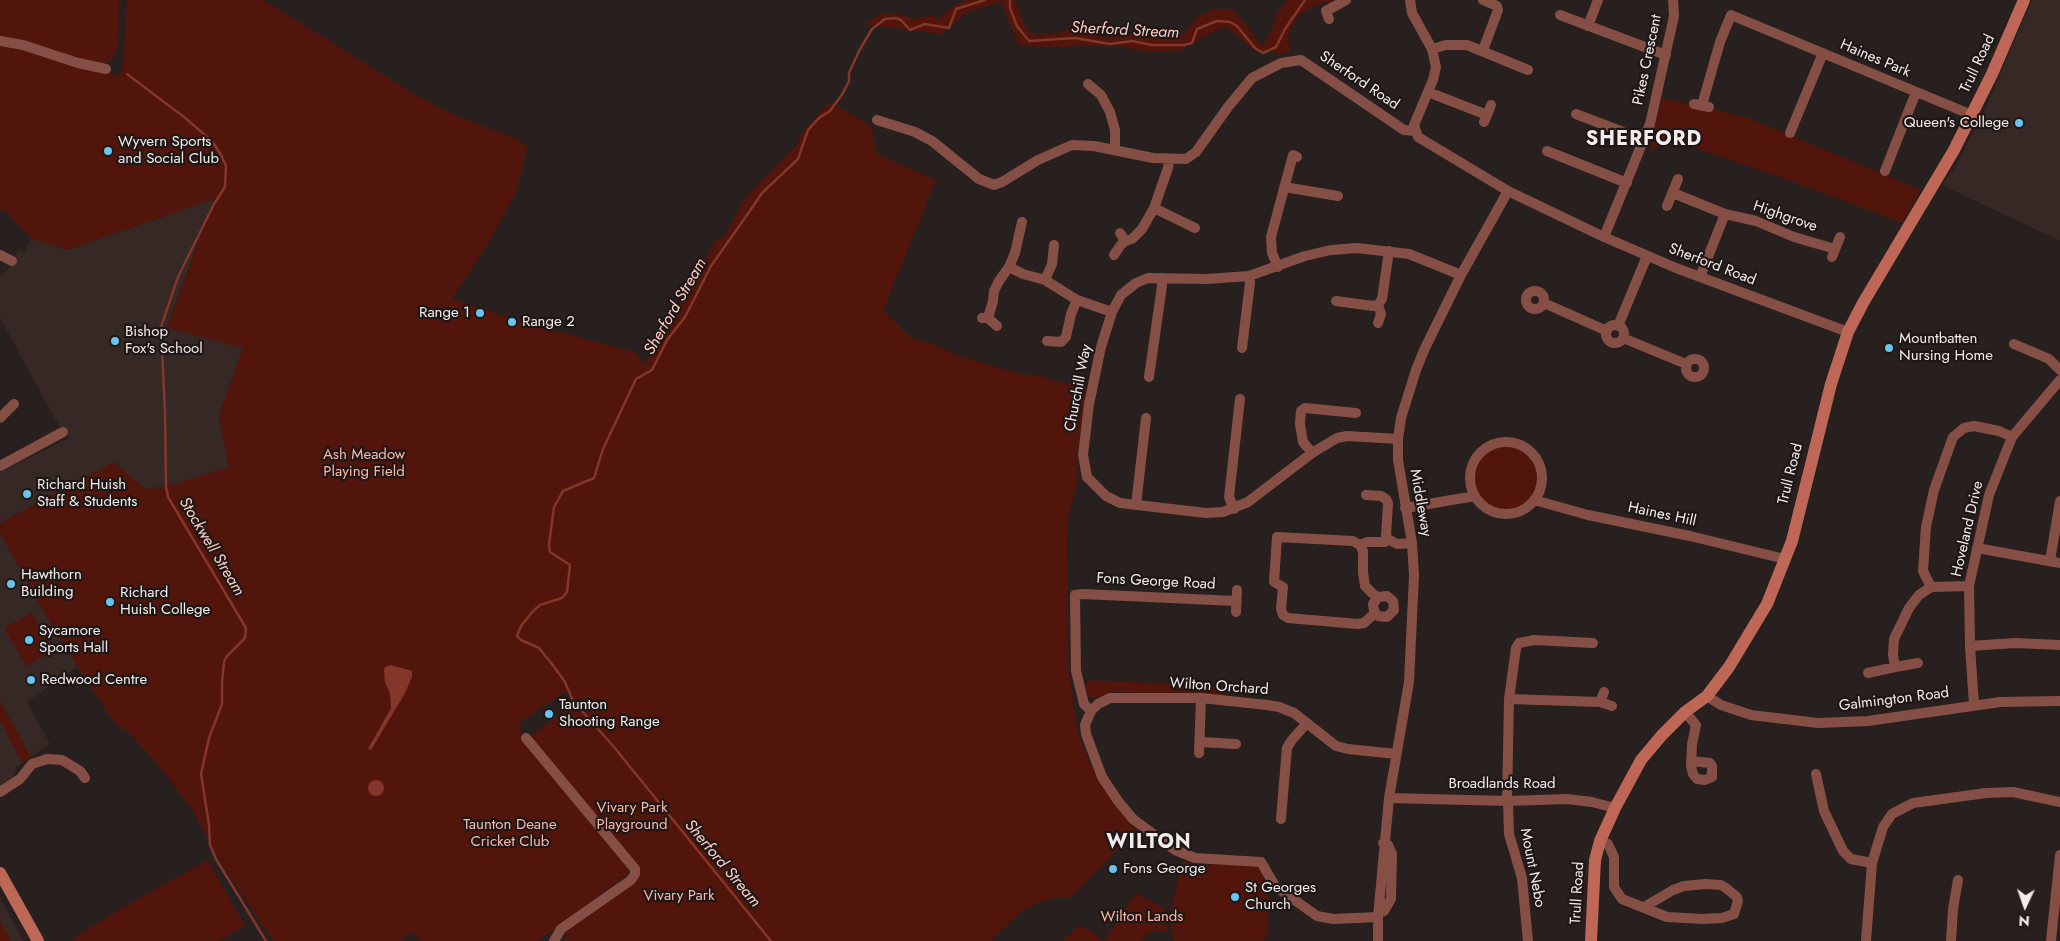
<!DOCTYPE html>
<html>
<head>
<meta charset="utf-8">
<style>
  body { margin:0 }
  #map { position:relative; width:2060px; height:941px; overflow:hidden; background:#27201f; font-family:Jost,sans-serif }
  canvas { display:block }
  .north { position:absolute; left:2000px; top:881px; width:50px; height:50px; -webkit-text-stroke:4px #1e1716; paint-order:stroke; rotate:183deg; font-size:14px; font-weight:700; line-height:20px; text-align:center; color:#f2edec }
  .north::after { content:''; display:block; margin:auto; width:18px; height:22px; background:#f2edec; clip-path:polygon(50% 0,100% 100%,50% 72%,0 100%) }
</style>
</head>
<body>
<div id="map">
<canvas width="2060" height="941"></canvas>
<div class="north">N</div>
</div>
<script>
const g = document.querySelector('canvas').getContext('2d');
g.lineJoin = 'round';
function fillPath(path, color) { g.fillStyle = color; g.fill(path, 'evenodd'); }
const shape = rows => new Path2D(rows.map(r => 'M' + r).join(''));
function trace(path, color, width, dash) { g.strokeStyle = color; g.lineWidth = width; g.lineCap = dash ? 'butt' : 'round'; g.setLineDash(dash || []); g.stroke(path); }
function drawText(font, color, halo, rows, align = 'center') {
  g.font = font + ' Jost,sans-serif'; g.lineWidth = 4.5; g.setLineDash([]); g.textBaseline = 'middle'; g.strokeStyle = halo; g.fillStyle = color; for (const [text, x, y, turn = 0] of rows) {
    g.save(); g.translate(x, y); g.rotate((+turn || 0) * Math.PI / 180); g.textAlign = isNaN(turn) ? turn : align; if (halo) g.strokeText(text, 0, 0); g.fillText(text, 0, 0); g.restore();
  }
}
const built = shape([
  [2032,0,2060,0,2060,241,1942,185,1955,167,1985,109],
  [214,199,167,327,243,348,219,416,229,467,169,486,145,489,174,673,110,716,77,667,27,702,50,744,17,766,13,780,0,787,0,472,69,438,56,421,0,318,0,276,7,271,18,250,24,252,31,238,67,250],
  [0,897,7,910,24,941,0,941]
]);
const green = shape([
  [0,0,119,0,118,47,114,55,111,60,104,63,95,64,23,40,0,36],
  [127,0,264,0,416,95,452,114,517,139,528,147,516,193,491,239,452,299,527,323,637,353,645,366,659,333,676,313,686,292,715,241,724,237,744,199,796,146,803,132,826,105,832,103,871,126,877,154,936,180,883,311,913,339,933,344,962,357,1017,373,1039,376,1066,384,1087,385,1077,455,1078,481,1069,513,1067,540,1069,673,1078,733,1085,751,1099,782,1136,830,1071,898,1061,897,1045,900,1023,910,991,941,565,941,566,929,637,879,638,867,532,738,533,734,576,702,568,690,519,723,523,742,628,866,627,875,538,941,421,941,411,931,401,941,273,941,220,861,193,811,159,766,130,734,116,724,110,716,53,628,0,533,0,523,114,462,145,489,169,486,229,467,219,416,243,348,167,328,214,199,67,250,31,238,7,213,0,209,0,44,119,76,123,65],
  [966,0,1015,0,1027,30,1037,35,1058,33,1070,29,1106,37,1129,34,1151,38,1171,36,1184,34,1197,17,1213,9,1232,9,1245,23,1258,41,1263,45,1271,31,1277,14,1287,0,1334,0,1331,4,1324,2,1299,14,1287,37,1291,50,1279,55,1273,51,1256,51,1225,26,1177,52,1148,52,1119,46,1094,45,1064,47,1019,46,1001,2,967,12,942,34,864,24,883,13,894,13,916,19,931,15,939,19,952,7],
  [1662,98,1746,117,1921,190,1902,223,1785,179,1696,148,1661,145,1649,151],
  '1474 478a32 32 0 1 1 64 0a32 32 0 1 1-64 0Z',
  [32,613,54,651,26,666,4,628],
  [1089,680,1206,685,1208,687,1225,689,1225,695,1221,696,1112,692,1096,698,1090,697,1087,695,1086,685],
  [0,701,31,757,22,763,0,721],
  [208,860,245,926,219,941,73,941,72,939,117,911],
  [1182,861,1210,866,1210,863,1256,865,1260,867,1264,876,1269,899,1268,933,1264,939,1262,941,1174,941,1169,921],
  [1136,893,1165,909,1167,931,1157,931,1147,934,1141,941,1104,941],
  [0,920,11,941,0,941],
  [1078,926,1091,930,1103,941,1062,941]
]);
const water = shape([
  [391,665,409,670,412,671,412,677,404,695,371,750,368,749,391,708,390,693,385,683,384,669,385,667],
  '368 788a8 8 0 1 1 16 0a8 8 0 1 1-16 0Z'
]);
const stream = shape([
  [1010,0,1010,8,1017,26,1029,41,1075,38,1110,44,1132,41,1152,45,1184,45,1192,43,1197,29,1217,21,1230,22,1237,26,1255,48,1263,53,1276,47,1285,29,1305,0],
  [127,74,184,117,212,141,221,155,226,166,225,187,214,204,178,277,161,327,165,412,166,487,168,497,246,628,245,638,227,656,224,662,222,683,222,704,209,738,201,774,209,825,210,845,216,859,266,941],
  [771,941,614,747,573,701,565,682,552,664,539,648,521,640,517,636,521,626,533,611,540,605,562,598,567,592,570,565,550,552,549,545,554,507,563,491,594,478,603,449,636,379,652,370,667,340,685,317,711,266,747,215,762,193,798,159,808,130,819,118,830,111,843,93,849,81,849,73,859,51,872,29,885,19,896,18,901,20,910,30,925,24,949,28,956,9,985,0]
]);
const street = shape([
  [1410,0,1412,13,1432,49,1436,67,1433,80,1414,125,1418,137,1508,191,1604,237,1676,268,1848,332],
  [1483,0,1497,6,1498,10,1483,50],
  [1560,15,1666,55],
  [1329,19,1326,11,1346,0],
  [1588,26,1598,0],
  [0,41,23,45,78,63,106,69],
  [1432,49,1446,45,1467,45,1528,70],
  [1088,84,1101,95,1110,112,1115,130,1115,150],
  [1428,92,1487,115,1484,122],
  [1694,104,1709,107],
  [1702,105,1720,42,1731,15,1972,115],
  [1576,114,1644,140],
  [1487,115,1491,105],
  [877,120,915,132,932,141,979,179,994,185,1002,182,1038,160,1072,145,1094,146,1153,158,1186,159,1196,152,1228,107,1252,78,1281,63,1301,60,1404,130,1415,131],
  [1790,133,1823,53],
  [1547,151,1627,183],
  [1885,171,1916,92],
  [1284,187,1338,196],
  [1673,193,1725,214],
  [1667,206,1678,179],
  [1154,208,1195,228],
  [1120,233,1125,241],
  [1604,237,1650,124,1674,16,1673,0],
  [0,255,12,261],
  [1114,255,1120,246,1125,241,1132,239,1142,229,1154,208,1168,168,1169,159],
  [1832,257,1840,237],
  [1009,267,1015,253,1022,222],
  [1278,267,1272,253,1271,237,1293,155,1297,157],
  [1700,277,1725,214,1756,221,1794,237,1835,249],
  [1045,280,1052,264,1054,245],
  '1526 300a9 9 0 1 1 18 0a9 9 0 1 1-18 0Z',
  [1336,301,1373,306,1378,305,1382,299,1389,251],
  [1544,303,1607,331],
  [982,318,988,318,997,326],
  [988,318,993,301,994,291,999,281,1009,267,1023,274,1045,280,1077,300,1112,312],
  [1378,323,1381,314,1378,305],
  '1606 334a9 9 0 1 1 18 0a9 9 0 1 1-18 0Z',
  [1618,326,1647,256],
  [1623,338,1686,364],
  [1047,341,1061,342,1066,337,1071,314,1077,300],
  [2014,344,2049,359,2060,370],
  [1242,348,1250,283,1249,276],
  '1686 368a9 9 0 1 1 18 0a9 9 0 1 1-18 0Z',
  [1149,377,1162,286,1161,278],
  [0,418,14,404],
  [1398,439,1347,436,1337,438,1312,453,1248,502,1223,512,1206,513,1120,503,1106,496,1087,477,1083,455,1089,404,1101,347,1112,312,1121,295,1136,283,1148,278,1207,279,1249,276,1305,256,1331,250,1357,248,1409,254,1461,275],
  '1470 478a36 36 0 1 1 72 0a36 36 0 1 1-72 0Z',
  [1312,453,1303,442,1300,424,1301,411,1305,408,1356,413],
  [0,466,63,432],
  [1366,495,1381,496,1386,499,1388,503,1386,536,1388,539],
  [1534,500,1588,515,1690,536,1785,559],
  [1136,505,1146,418],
  [1405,508,1475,496],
  [1234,509,1229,497,1240,399],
  [1360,545,1367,542,1385,542,1388,539,1397,544,1412,543],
  [1977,548,2060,563],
  [2050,561,2060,501],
  [1931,587,1923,571,1926,527,1934,490,1953,437,1964,428,1974,426,1999,431,2012,437],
  [1236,601,1082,594,1075,595,1076,671,1084,704,1091,711,1085,725,1086,734,1102,777,1118,801,1133,819,1175,850,1195,858,1261,862,1275,886,1317,916,1333,919,1378,917],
  [1236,612,1237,590],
  [1375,613,1364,623,1358,624,1288,618,1283,615,1281,609,1283,587,1274,582,1277,537,1353,541,1360,545,1363,551,1363,573,1365,586,1373,594,1378,597,1387,596,1393,601,1394,610,1387,617,1378,616,1374,611,1373,604,1378,597],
  [1970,646,2015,643,2060,645],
  [1918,663,1895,667,1893,655,1894,639,1909,608,1919,595,1931,587,1969,586],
  [1868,673,1895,667],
  [1707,696,1721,705,1751,715,1818,723,1868,721,2000,702,2060,701],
  [1509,699,1600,702,1604,692],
  [1600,702,1612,706],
  [1974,705,1970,646,1969,586,1989,495,2012,437,2060,380],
  [1091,711,1098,704,1110,698,1201,698,1267,705,1279,707,1294,713,1336,746,1348,749,1396,754],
  [1685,712,1696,725,1692,744,1691,766,1693,774,1697,779,1705,780,1712,777,1712,766,1710,763,1692,761],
  [526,738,635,869,635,874,631,880,561,929,554,941],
  [1200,742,1236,744],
  [1199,753,1201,698],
  [1816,774,1824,811,1843,851,1851,859,1872,863],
  [0,792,20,779,32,764,47,759,62,760,80,771,85,778],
  [1389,798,1508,801,1567,799,1592,802,1615,808],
  [1507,801,1509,699,1516,648,1519,643,1534,640,1593,643],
  [1508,801,1509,834,1522,878,1528,941],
  [1281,819,1287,748,1291,741,1307,723],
  [1600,841,1608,844,1614,857,1614,887,1622,899,1667,917,1702,919,1722,918,1734,914,1738,901,1737,897,1726,888,1721,885,1705,884,1684,886,1673,890,1644,907],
  [1378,913,1384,911,1391,899,1392,854,1388,845,1383,843],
  [1378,941,1378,917,1389,798,1409,682,1414,575,1412,543,1398,460,1398,439,1401,418,1416,370,1425,348,1461,275,1508,191],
  [1866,941,1872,863,1883,827,1892,814,1913,803,1986,793,2013,792,2060,802],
  [1951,941,1953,909,1958,880],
  [2051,941,2060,855]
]);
const secondary = shape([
  [0,873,38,941],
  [1591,941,1595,860,1600,841,1615,808,1641,760,1662,735,1685,712,1707,696,1729,667,1767,604,1792,541,1831,384,1848,332,1863,303,1954,150,1992,74,2024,0]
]);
const markers = [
  [2019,123,5,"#66c4ef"],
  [108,151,5,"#66c4ef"],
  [480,313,5,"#66c4ef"],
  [512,322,5,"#66c4ef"],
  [115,341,5,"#66c4ef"],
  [1889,348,5,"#66c4ef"],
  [27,494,5,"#66c4ef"],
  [11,584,5,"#66c4ef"],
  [110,602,5,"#66c4ef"],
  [29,640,5,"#66c4ef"],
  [31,680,5,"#66c4ef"],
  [549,714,5,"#66c4ef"],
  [1113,869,5,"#66c4ef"],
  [1235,897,5,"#66c4ef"]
];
const streetNames = [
  ["Haines Park",1875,59,23],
  ["Pikes Crescent",1648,60,-78],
  ["Trull Road",1978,64,-65],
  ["Sherford Road",1359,81,34],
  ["Highgrove",1785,217,19],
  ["Sherford Road",1712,265,21],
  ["Churchill Way",1079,388,-79],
  ["Trull Road",1791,474,-76],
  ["Middleway",1420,503,80],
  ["Haines Hill",1662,515,12],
  ["Hoveland Drive",1968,529,-77],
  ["Fons George Road",1156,582,3],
  ["Wilton Orchard",1219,687,4],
  ["Galmington Road",1894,700,-7],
  ["Broadlands Road",1502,784],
  ["Mount Nebo",1532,868,79],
  ["Trull Road",1578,893,-87]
];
const poiNames = [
  ["Queen's College",2009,123,"right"],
  ["Wyvern Sports",118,142],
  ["and Social Club",118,159],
  ["Range 1",470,313,"right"],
  ["Range 2",522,322],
  ["Bishop",125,332],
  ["Fox's School",125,349],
  ["Mountbatten",1899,339],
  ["Nursing Home",1899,356],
  ["Richard Huish",37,485],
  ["Staff & Students",37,502],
  ["Hawthorn",21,575],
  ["Building",21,592],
  ["Richard",120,593],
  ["Huish College",120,610],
  ["Sycamore",39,631],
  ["Sports Hall",39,648],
  ["Redwood Centre",41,680],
  ["Taunton",559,705],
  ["Shooting Range",559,722],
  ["Fons George",1123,869],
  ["St Georges",1245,888],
  ["Church",1245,905]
];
const parkNames = [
  ["Ash Meadow",364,455],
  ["Playing Field",364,472],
  ["Vivary Park",632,808],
  ["Playground",632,825],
  ["Taunton Deane",510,825],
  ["Cricket Club",510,842],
  ["Vivary Park",679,896],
  ["Wilton Lands",1142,917]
];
const waterNames = [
  ["Sherford Stream",1125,31,3],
  ["Sherford Stream",676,307,-60],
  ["Stockwell Stream",211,547,59],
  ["Sherford Stream",722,864,50]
];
const districtNames = [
  ["SHERFORD",1644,140],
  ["WILTON",1149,843]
];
fillPath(built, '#352825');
fillPath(green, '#52150b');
fillPath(water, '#833629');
trace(stream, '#833629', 2.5);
trace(street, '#864f45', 10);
trace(secondary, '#be6757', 12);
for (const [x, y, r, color] of markers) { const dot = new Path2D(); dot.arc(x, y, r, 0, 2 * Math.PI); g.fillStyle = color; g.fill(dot); trace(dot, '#1e1716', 2); }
drawText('15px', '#f2edec', '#1e1716', streetNames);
drawText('15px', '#f2edec', '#1e1716', poiNames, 'left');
drawText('15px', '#fcb7a9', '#1e1716', parkNames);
drawText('italic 16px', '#fdcdc4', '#1e1716', waterNames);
g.letterSpacing = '1px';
drawText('bold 20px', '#f2edec', '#1e1716', districtNames);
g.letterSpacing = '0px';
</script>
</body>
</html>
